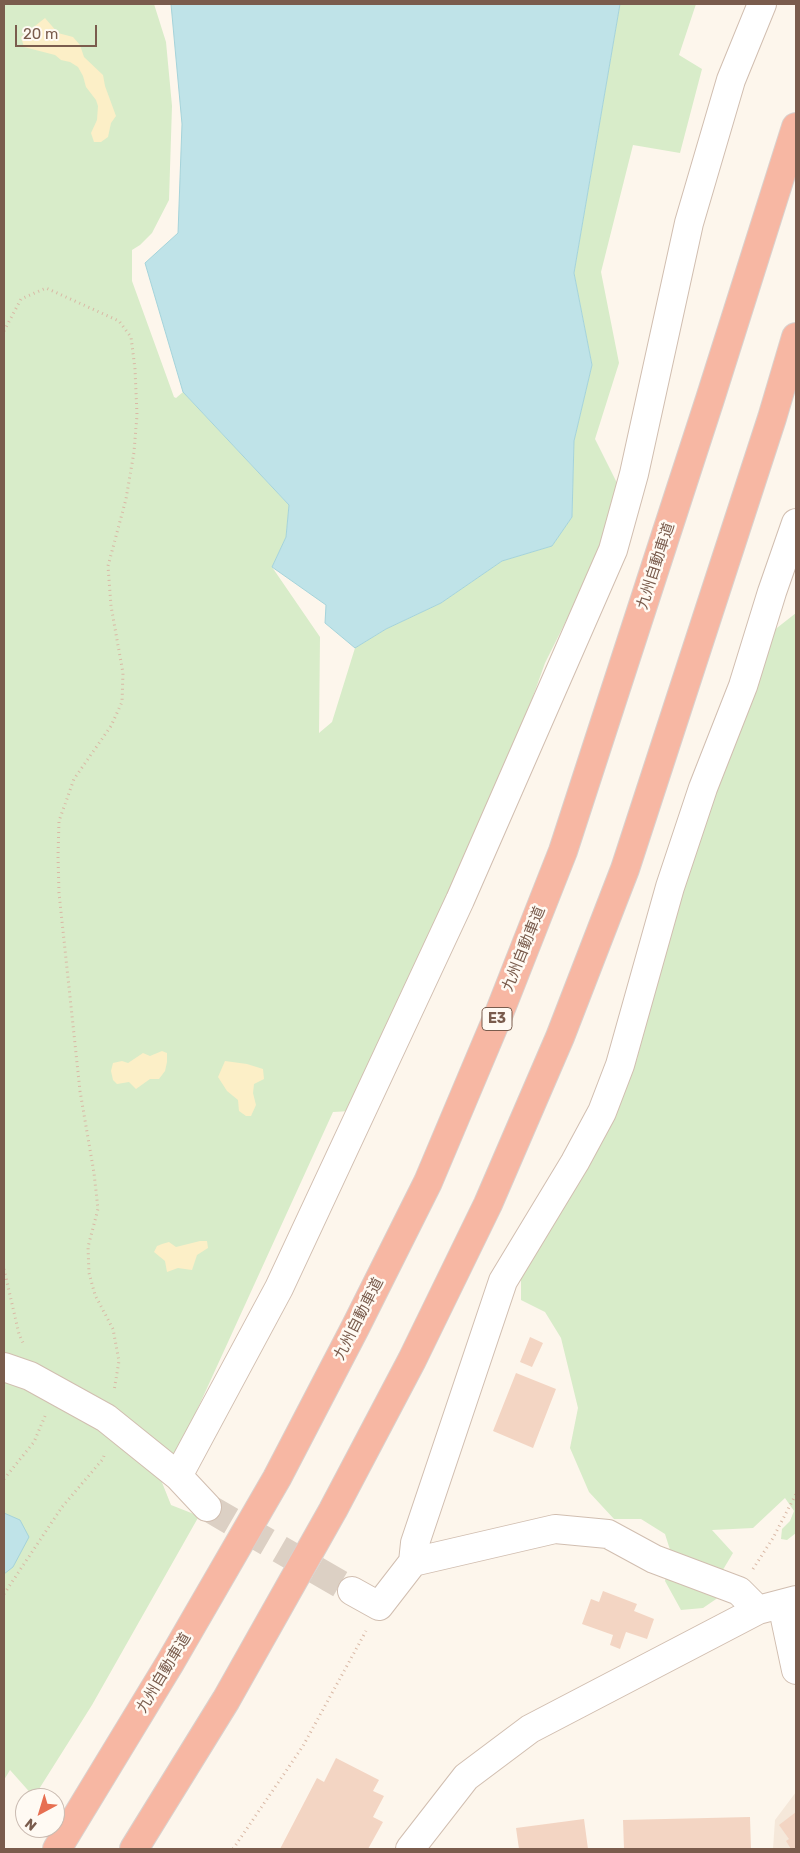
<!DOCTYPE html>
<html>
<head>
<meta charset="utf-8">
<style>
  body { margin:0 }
  #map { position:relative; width:800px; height:1853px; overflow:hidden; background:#fdf6ec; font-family:Rubik,sans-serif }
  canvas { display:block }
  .frame { position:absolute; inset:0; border:5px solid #7a5c4d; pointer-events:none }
  .north { position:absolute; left:15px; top:1788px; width:50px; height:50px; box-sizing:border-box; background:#fffaf3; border:1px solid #cabbb1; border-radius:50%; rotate:219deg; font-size:14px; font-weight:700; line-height:20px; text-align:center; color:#7a5c4d }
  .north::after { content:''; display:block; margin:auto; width:18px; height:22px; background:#e76f51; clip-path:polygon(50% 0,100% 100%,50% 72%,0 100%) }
  .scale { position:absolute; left:15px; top:25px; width:82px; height:22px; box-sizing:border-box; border:2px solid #7a5c4d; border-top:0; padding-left:6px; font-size:15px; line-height:18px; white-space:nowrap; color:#7a5c4d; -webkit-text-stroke:4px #fffaf3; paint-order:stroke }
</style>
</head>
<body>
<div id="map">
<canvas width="800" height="1853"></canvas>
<div class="frame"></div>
<div class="north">N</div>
<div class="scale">20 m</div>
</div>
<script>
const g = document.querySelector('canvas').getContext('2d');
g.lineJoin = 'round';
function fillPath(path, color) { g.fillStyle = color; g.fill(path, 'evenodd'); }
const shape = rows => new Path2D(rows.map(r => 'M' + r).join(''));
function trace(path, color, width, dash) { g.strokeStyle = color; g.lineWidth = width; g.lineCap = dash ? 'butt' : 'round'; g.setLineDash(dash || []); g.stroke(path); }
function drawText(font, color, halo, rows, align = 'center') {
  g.font = font + ' Rubik,"Noto Sans JP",sans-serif'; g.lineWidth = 5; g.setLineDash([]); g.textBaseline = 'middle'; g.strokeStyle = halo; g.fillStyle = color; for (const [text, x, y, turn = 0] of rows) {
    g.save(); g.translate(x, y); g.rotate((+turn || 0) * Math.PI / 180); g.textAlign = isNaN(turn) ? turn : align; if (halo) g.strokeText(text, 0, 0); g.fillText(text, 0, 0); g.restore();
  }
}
const residential = shape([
  [796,1792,796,1849,773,1849,775,1820]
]);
const green = shape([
  [4,4,154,4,166,42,172,106,169,200,152,233,140,245,132,250,132,281,174,397,176,398,183,392,289,505,286,537,272,567,320,637,319,733,332,722,355,648,386,629,441,603,502,561,552,546,572,517,574,441,592,365,574,273,620,4,696,4,679,55,702,69,680,153,633,145,601,272,619,363,595,439,617,483,603,547,545,663,488,822,351,1111,333,1112,197,1410,161,1480,171,1505,199,1516,92,1705,34,1797,10,1770,4,1780],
  [796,613,796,1533,787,1540,781,1539,782,1529,790,1521,794,1511,785,1498,753,1528,712,1530,733,1553,721,1573,722,1595,703,1608,681,1610,665,1581,671,1553,665,1534,641,1519,614,1519,589,1492,570,1448,578,1408,561,1338,545,1312,521,1300,521,1267,586,1169,637,1059,660,959,723,762,773,631]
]);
const sand = shape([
  [45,18,58,33,73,37,80,45,84,57,103,75,105,86,116,116,111,123,108,137,101,142,94,142,91,133,97,120,98,106,96,100,86,87,83,76,78,67,70,62,61,60,55,55,24,47,21,37],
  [162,1051,167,1053,167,1062,165,1071,159,1079,150,1079,136,1089,129,1082,117,1084,113,1080,111,1071,113,1063,122,1061,128,1063,143,1053,150,1056],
  [225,1061,247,1064,263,1069,264,1079,254,1084,253,1093,256,1105,251,1116,246,1116,239,1111,238,1100,227,1091,218,1077],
  [200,1241,207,1241,208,1248,197,1255,192,1270,178,1268,167,1272,165,1261,154,1252,157,1246,162,1244,169,1242,176,1247]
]);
const water = shape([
  [171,4,620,4,574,273,592,365,574,441,572,517,552,546,502,561,441,603,386,629,355,648,325,623,326,605,272,567,286,537,289,505,183,392,145,263,178,233,182,124,171,4],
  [4,1513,20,1520,29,1537,13,1567,4,1574,4,1513]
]);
const building = shape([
  [530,1337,543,1343,532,1367,520,1362],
  [516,1373,556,1389,533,1448,493,1431],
  [603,1591,637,1604,634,1611,654,1619,647,1639,626,1632,620,1649,610,1645,613,1635,582,1624,591,1599,599,1602],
  [336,1758,379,1780,373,1791,384,1796,373,1817,383,1822,368,1849,280,1849,317,1778,324,1782],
  [796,1812,796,1849,791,1849,786,1841,789,1839,779,1825],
  [750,1817,751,1849,624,1849,623,1820],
  [584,1819,588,1849,519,1849,516,1828]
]);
const minorTunnel = shape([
  [207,1507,352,1591]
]);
const path = shape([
  [4,331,21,299,46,288,119,321,131,337,135,369,137,415,134,452,126,499,108,566,111,606,123,673,122,702,111,726,74,779,59,821,58,856,59,893,80,1091,94,1173,98,1209,88,1247,89,1273,95,1295,113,1329,119,1361,114,1391],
  [4,1269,19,1334,24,1345],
  [4,1479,34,1442,45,1416],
  [753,1569,773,1538,796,1494],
  [4,1594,62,1507,103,1459,105,1452],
  [233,1849,303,1746,366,1631]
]);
const minor = shape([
  [4,1367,30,1376,106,1418,178,1476,207,1507],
  [178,1476,279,1288,460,900,613,550,634,474,689,223,731,80,762,4],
  [413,1562,415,1543,503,1281,575,1162,602,1112,620,1065,670,887,703,788,743,686,772,592,796,523],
  [352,1591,379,1606,413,1562,555,1529,608,1534,654,1559,739,1591,758,1610],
  [782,1604,796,1670],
  [410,1849,466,1777,530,1729,758,1610,796,1600]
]);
const highway = shape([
  [57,1849,170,1663,277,1478,355,1328,428,1182,498,1016,563,851,710,399,796,127],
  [134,1849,226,1700,333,1510,412,1360,488,1204,560,1037,625,869,772,418,796,337]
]);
const shields = [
  [497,1019,30]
];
const shieldNames = [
  ["E3",497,1019]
];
const streetNames = [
  ["九州自動車道",656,566,-72],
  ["九州自動車道",524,949,-68],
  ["九州自動車道",359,1319,-63],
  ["九州自動車道",164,1673,-59]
];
fillPath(residential, '#f5e8da');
fillPath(green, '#d8ecc9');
fillPath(sand, '#fcefc7');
fillPath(water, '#bfe3e8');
trace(water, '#a5d3da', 1);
fillPath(building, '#f3d5c3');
trace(minorTunnel, '#dcd0c4', 28, [28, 14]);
trace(minor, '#d1beb0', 30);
trace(highway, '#dad1cd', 30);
trace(path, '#d9b8a5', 3, [1, 4]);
trace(minor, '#fff', 28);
trace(highway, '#f7b7a3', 28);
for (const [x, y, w] of shields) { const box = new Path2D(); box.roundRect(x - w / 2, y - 11.5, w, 23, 4); g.fillStyle = '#fffaf3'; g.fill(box); trace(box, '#7a5c4d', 1); }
drawText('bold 14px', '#7a5c4d', null, shieldNames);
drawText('15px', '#7a5c4d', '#fffaf3', streetNames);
</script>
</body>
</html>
